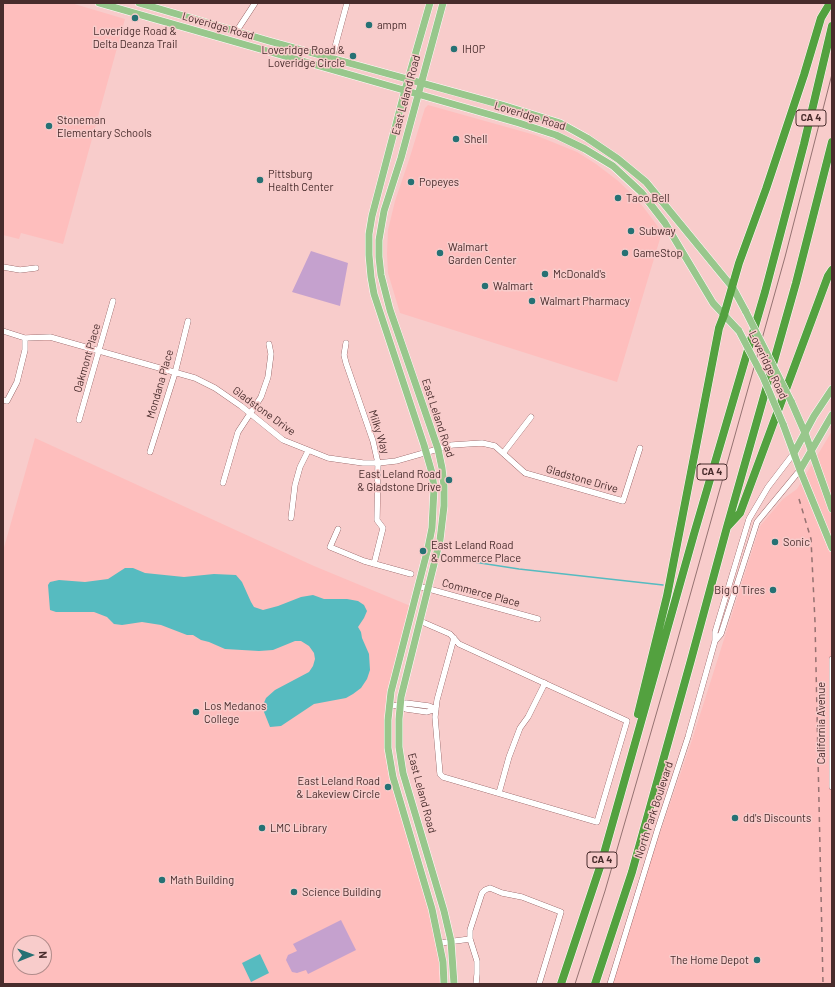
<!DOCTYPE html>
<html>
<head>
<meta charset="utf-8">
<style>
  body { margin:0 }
  #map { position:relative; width:835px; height:987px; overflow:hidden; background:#f8cccb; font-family:Barlow,sans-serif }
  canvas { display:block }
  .frame { position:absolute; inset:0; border:4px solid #482c2c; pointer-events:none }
  .north { position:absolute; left:12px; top:935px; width:40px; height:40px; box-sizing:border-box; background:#f8cccb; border:1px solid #b28c8b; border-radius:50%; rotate:89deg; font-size:11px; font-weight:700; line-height:16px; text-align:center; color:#482c2c }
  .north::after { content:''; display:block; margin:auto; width:14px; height:18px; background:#267174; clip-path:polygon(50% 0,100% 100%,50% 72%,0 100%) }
</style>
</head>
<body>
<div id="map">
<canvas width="835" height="987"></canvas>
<div class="frame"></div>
<div class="north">N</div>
</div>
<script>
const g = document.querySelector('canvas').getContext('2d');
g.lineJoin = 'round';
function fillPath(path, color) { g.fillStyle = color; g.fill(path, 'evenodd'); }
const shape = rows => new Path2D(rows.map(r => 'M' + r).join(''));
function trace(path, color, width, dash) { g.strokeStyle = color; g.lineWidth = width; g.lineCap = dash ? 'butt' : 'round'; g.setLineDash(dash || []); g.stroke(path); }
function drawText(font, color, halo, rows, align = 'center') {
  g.font = font + ' Barlow,sans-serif'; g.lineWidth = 3; g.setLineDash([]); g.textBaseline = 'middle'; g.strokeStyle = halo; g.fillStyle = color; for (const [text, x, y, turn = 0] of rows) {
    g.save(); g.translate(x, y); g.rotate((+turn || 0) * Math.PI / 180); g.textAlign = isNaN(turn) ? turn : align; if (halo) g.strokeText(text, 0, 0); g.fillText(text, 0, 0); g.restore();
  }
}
const built = shape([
  [3,3,71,3,125,19,63,244,21,233,19,239,3,235],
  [428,105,535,135,577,152,596,164,617,180,633,195,644,208,662,232,617,382,400,313,388,273,387,253,388,230,395,201,409,160,425,108],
  [832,431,832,984,608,984,692,740,760,526,783,499,797,489],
  [35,438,314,566,413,607,398,664,388,748,432,909,444,984,3,984,3,551],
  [20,943,44,943,44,967,20,967]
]);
const green = shape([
  [311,251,348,263,340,306,292,292],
  [341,920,356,950,308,974,306,970,297,973,292,972,286,960,288,955,297,951,293,944]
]);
const water = shape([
  [125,568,133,568,145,573,184,577,214,574,236,575,242,582,251,602,254,607,263,610,278,606,301,597,313,595,324,599,347,599,358,601,364,605,367,611,364,618,358,627,361,632,362,638,369,654,370,670,367,679,361,688,353,694,346,698,314,704,281,726,270,727,264,712,263,705,266,698,275,690,309,672,313,666,315,659,314,653,309,646,301,641,295,641,273,650,259,651,225,649,209,642,201,640,193,635,187,635,161,625,142,622,122,625,114,624,107,617,94,612,56,612,50,610,48,585,50,582,59,580,85,582,108,579],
  [260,954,269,973,251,982,242,963]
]);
const stream = shape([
  [448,558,519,569,663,585]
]);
const minor = shape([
  [236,32,255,3],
  [332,58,347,3],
  [3,267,20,270,36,268],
  [3,331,25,338,50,337,64,341,195,378,215,388,241,406,283,440,328,458,363,463,378,463,396,461,452,445,482,443,495,446,525,473,623,501,640,448],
  [346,343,344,355,346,363,373,441,378,463,377,520,383,528,374,564],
  [3,400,7,401,17,382,25,350,25,338],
  [79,420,113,301],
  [150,452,175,373,188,321],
  [504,452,531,417],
  [223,483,238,432,261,397,268,377,271,354,269,344],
  [291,518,295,485,300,467,308,451],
  [338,529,330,547,364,561,411,574],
  [418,586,538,619],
  [420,621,450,634,459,644,627,721,597,822,443,777,440,774,435,717,437,700,454,638],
  [715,641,721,634,757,522,800,470],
  [832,659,832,787],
  [389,705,400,706,406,709,427,712,436,709,429,706,406,703,400,706],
  [499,793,509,757,520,728,528,717,545,683],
  [440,943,470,939],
  [476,984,477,974,477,961,470,939,470,930,482,893,485,890,490,888,502,893,522,897,561,912,539,984],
  [610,984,658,828,688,737,715,641,715,632,749,519,768,487,794,453]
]);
const major = shape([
  [99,3,519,123,556,135,585,149,613,166,641,192,665,223,713,303,739,331],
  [139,3,269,41,502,105,560,123,587,138,618,159,646,182,733,288,746,312],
  [430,3,405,90,372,216,369,234,369,255,371,277,374,294,424,445,432,473,434,488,432,528,428,548,391,692,388,720,388,748,393,777,432,909,443,962,444,984],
  [443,3,401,158,384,211,379,240,379,257,381,275,390,310,438,449,442,468,444,486,444,506,440,540,401,697,399,719,399,747,403,773,444,911,451,941,454,984],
  [791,401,805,433,832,509],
  [783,424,800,470,832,548],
  [794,453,814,416,832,389],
  [800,470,832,415]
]);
const highway = shape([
  [728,526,740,513,828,276,832,270],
  [638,714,667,596,719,328,724,315,739,263,766,189,804,75,821,18,830,3],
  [561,984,601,864,694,534,765,292,804,144,832,26],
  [595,984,632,872,691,660,727,527,796,283,832,142]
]);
const tram = shape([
  [575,984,605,891,673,656,785,257,832,74]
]);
const rail = shape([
  [799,499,811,539,815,622,823,984]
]);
const majorBridge = shape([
  [746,312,791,401],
  [739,331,763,377,783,424]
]);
const markers = [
  [135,18,4,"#267174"],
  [369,25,4,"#267174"],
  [454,49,4,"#267174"],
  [353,56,4,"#267174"],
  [49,126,4,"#267174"],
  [456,139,4,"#267174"],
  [260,180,4,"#267174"],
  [411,182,4,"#267174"],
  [618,198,4,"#267174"],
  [631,231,4,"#267174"],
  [440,253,4,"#267174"],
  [625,253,4,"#267174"],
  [545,274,4,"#267174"],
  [485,286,4,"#267174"],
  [532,301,4,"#267174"],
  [449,480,4,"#267174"],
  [775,542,4,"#267174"],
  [423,551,4,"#267174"],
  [773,590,4,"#267174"],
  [196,712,4,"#267174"],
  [388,787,4,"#267174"],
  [735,818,4,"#267174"],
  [262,828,4,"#267174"],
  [162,880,4,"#267174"],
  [294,892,4,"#267174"],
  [757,960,4,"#267174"]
];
const shields = [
  [811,118,30],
  [712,472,30],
  [602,860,30]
];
const shieldNames = [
  ["CA 4",811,118],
  ["CA 4",712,472],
  ["CA 4",602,860]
];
const poiNames = [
  ["ampm",377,25],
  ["Loveridge Road &",135,31,"center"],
  ["Delta Deanza Trail",135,44,"center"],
  ["IHOP",462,49],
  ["Loveridge Road &",345,50,"right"],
  ["Loveridge Circle",345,63,"right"],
  ["Stoneman",57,120],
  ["Elementary Schools",57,133],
  ["Shell",464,139],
  ["Pittsburg",268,174],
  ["Health Center",268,187],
  ["Popeyes",419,182],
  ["Taco Bell",626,198],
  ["Subway",639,231],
  ["Walmart",448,247],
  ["Garden Center",448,260],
  ["GameStop",633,253],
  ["McDonald's",553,274],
  ["Walmart",493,286],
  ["Walmart Pharmacy",540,301],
  ["East Leland Road",441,474,"right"],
  ["& Gladstone Drive",441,487,"right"],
  ["Sonic",783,542],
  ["East Leland Road",431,545],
  ["& Commerce Place",431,558],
  ["Big O Tires",765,590,"right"],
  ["Los Medanos",204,706],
  ["College",204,719],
  ["East Leland Road",380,781,"right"],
  ["& Lakeview Circle",380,794,"right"],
  ["dd's Discounts",743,818],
  ["LMC Library",270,828],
  ["Math Building",170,880],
  ["Science Building",302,892],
  ["The Home Depot",749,960,"right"]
];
const streetNames = [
  ["Loveridge Road",218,26,16],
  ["East Leland Road",406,95,-75],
  ["Loveridge Road",530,116,17],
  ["Oakmont Place",87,358,-74],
  ["Loveridge Road",768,365,64],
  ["Mondana Place",160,384,-74],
  ["Gladstone Drive",264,411,36],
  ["East Leland Road",438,418,72],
  ["Milky Way",379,432,73],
  ["Gladstone Drive",582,479,16],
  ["Commerce Place",481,593,15],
  ["California Avenue",821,723,-90],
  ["East Leland Road",422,793,75],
  ["North Park Boulevard",654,810,-72]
];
fillPath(built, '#febebd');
fillPath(green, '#c5a1ce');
fillPath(water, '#56bbc0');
trace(stream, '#56bbc0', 1.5);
trace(minor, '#793d3f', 6);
trace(major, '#fff', 8);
trace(highway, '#fff', 9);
trace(minor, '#fff', 5.5);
trace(major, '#98c78c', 7);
trace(highway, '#53a13f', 8);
trace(tram, '#957271', 1);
trace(rail, '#957271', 1.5, [5, 5]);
trace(majorBridge, '#fff', 8, []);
trace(majorBridge, '#98c78c', 7);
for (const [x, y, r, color] of markers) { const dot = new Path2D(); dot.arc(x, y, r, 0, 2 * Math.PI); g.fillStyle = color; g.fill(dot); trace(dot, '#f8cccb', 1.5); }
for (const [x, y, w] of shields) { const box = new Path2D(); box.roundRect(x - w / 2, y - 8, w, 16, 3); g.fillStyle = '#f8cccb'; g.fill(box); trace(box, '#482c2c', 1); }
drawText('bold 10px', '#482c2c', null, shieldNames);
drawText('11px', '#482c2c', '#f8cccb', poiNames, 'left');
drawText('11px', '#482c2c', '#f8cccb', streetNames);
</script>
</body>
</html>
